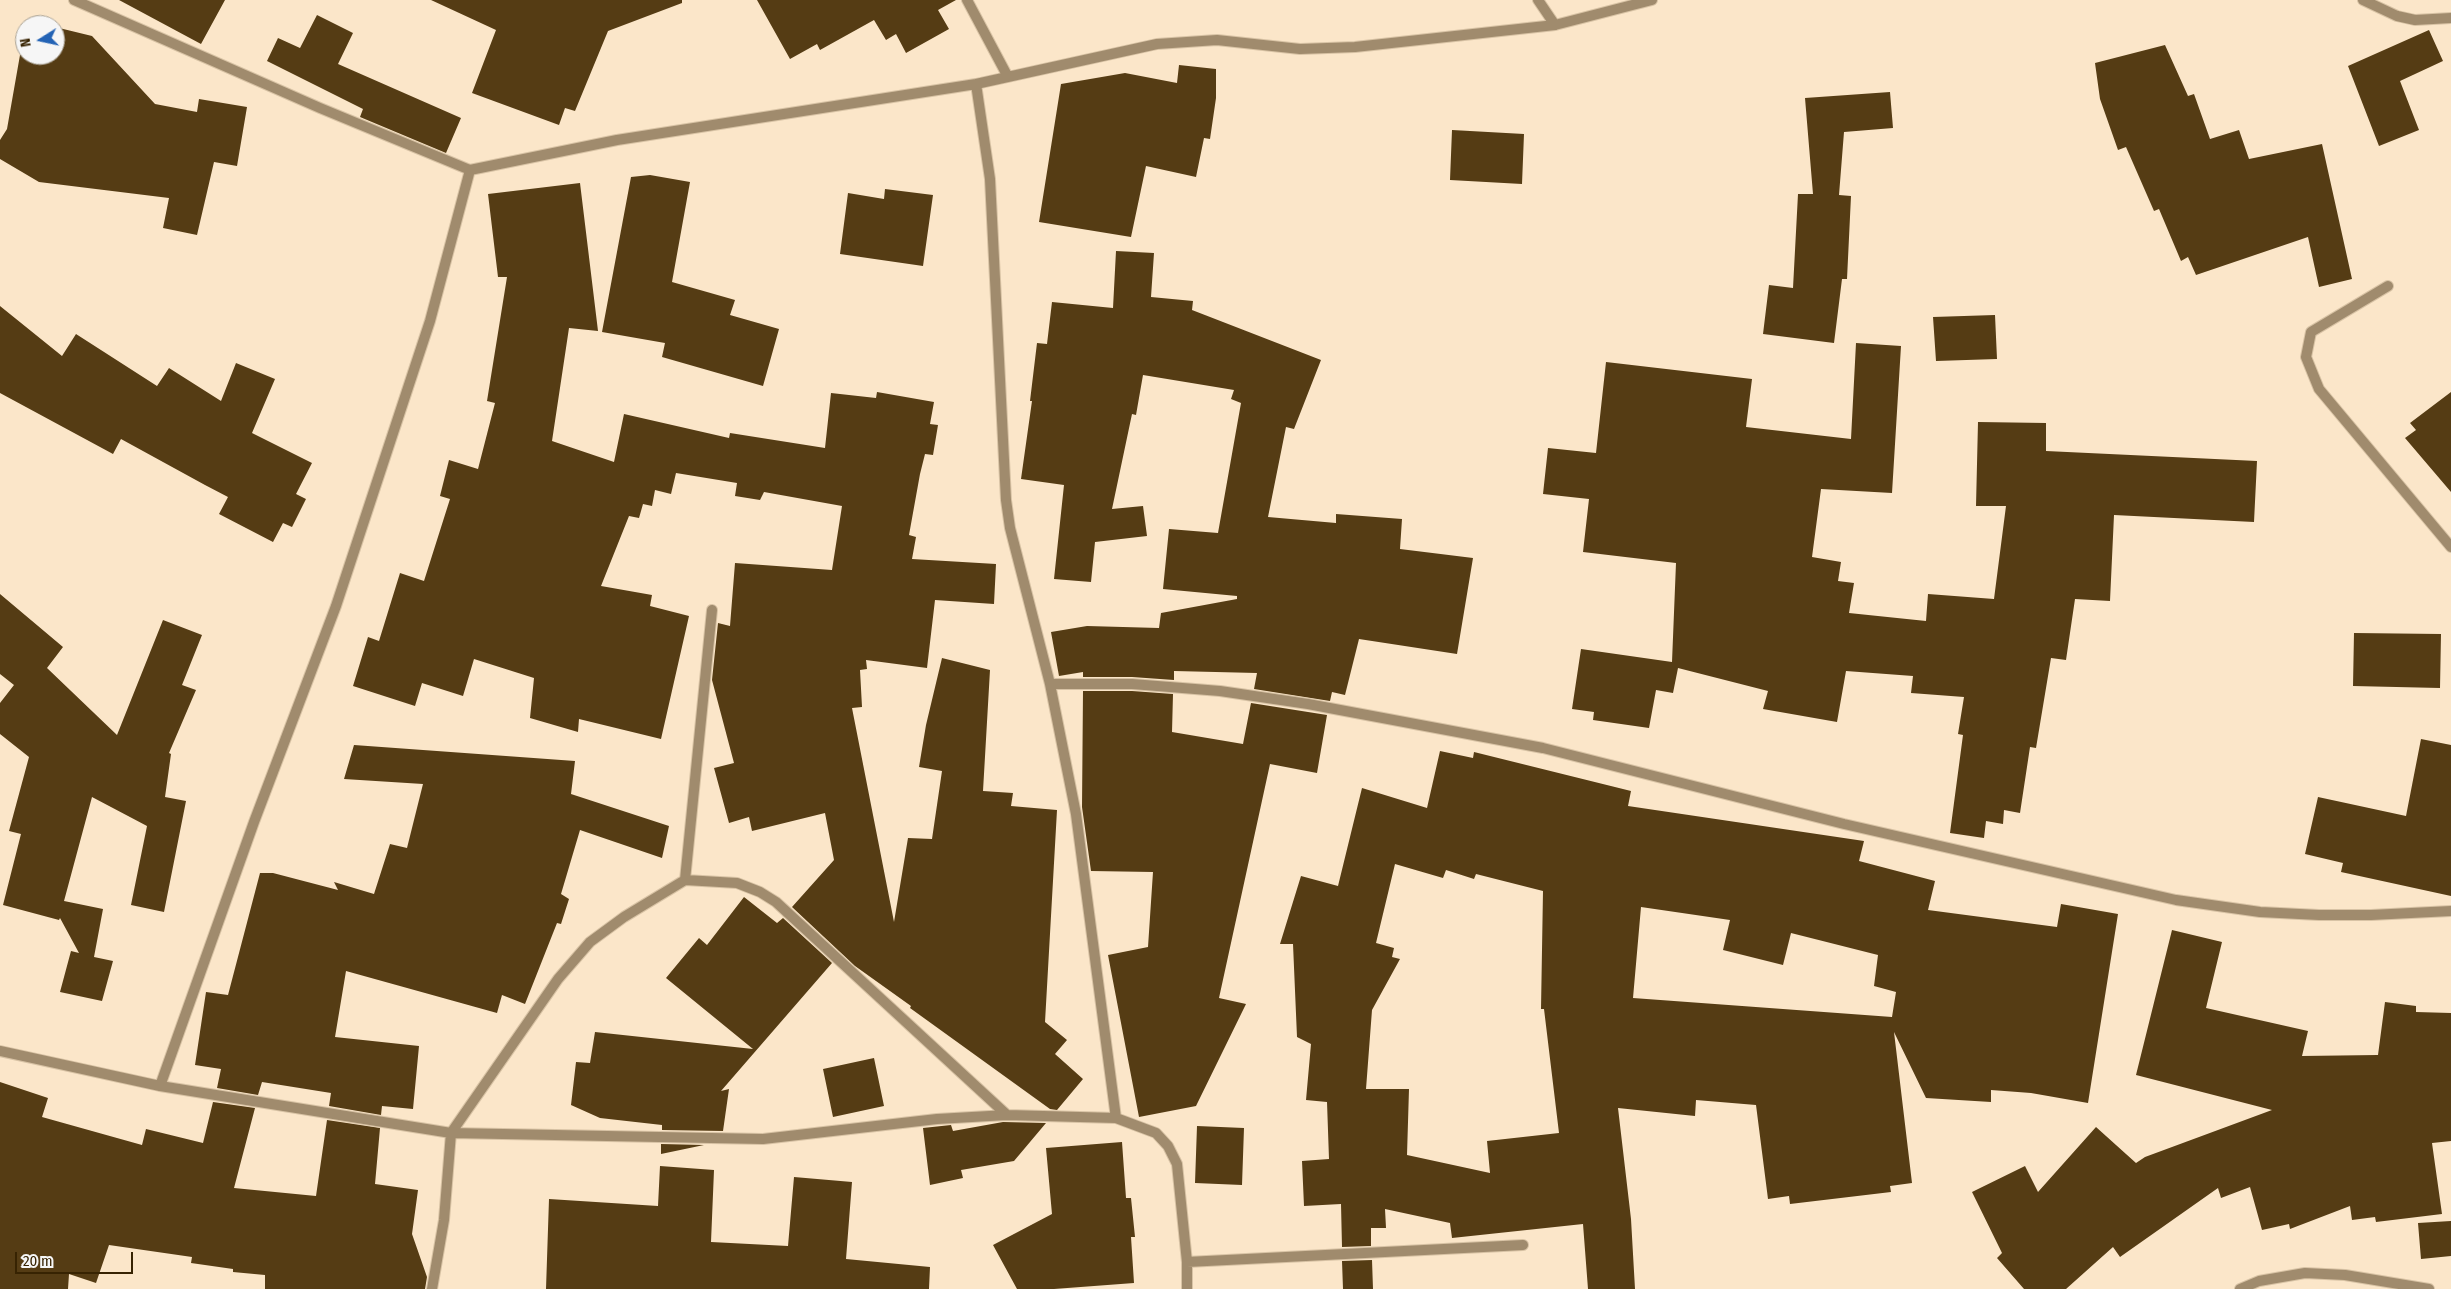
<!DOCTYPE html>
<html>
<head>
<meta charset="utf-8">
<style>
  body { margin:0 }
  #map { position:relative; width:2451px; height:1289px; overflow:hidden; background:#fbe6c9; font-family:"Fira Sans Condensed",sans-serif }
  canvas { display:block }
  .north { position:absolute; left:15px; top:15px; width:50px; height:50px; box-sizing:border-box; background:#f6f6f6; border:1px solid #aaa294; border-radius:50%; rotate:260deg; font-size:14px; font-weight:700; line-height:20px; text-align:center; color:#372302 }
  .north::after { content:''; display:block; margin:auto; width:18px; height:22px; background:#2363b5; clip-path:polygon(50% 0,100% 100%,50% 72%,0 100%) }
  .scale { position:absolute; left:15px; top:1252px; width:118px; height:22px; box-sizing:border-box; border:2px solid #372302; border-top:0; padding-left:6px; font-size:15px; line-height:18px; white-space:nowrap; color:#372302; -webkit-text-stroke:4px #f6f6f6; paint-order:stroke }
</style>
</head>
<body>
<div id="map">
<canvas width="2451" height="1289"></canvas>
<div class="north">N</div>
<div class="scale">20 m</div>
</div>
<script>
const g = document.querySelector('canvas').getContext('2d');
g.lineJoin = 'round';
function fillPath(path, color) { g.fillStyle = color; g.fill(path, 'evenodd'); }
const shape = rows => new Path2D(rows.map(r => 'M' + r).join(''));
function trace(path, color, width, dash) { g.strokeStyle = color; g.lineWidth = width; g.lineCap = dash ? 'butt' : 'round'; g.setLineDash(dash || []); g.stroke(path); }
const building = shape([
  [119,0,225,0,201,44],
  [431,0,682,0,682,3,608,31,575,111,565,108,559,125,472,93,496,30],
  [757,0,956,0,938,10,949,29,906,53,896,34,886,40,874,20,820,50,817,44,790,59],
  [317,15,353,33,338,64,461,118,446,153,360,117,363,109,267,61,278,38,300,48],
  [55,27,92,36,155,104,197,112,199,99,247,107,237,166,214,162,197,235,163,228,169,198,39,182,0,159,0,140,7,129,20,55,55,55],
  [2429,30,2443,61,2400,81,2419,130,2379,146,2348,66],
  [2165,45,2188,96,2194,94,2210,139,2239,130,2249,159,2322,144,2352,279,2319,287,2308,237,2196,275,2188,257,2181,261,2159,209,2154,211,2126,147,2118,150,2100,99,2095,63],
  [1179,65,1216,69,1216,98,1210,139,1204,138,1196,177,1146,166,1131,237,1039,222,1061,84,1125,73,1177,83],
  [1890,92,1893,128,1844,132,1839,195,1851,196,1847,279,1842,279,1834,343,1763,334,1769,285,1793,288,1798,194,1813,194,1805,98],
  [1452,130,1524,134,1522,184,1450,180],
  [650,175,690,182,672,282,735,300,730,315,779,329,763,386,662,357,665,343,602,332,631,177],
  [580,183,598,331,569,328,552,441,614,462,624,414,729,438,730,433,825,448,831,393,876,398,877,392,934,402,930,424,938,425,933,455,925,454,920,474,909,535,916,537,912,559,996,564,994,604,935,600,927,668,866,660,867,669,860,670,862,707,852,708,894,922,908,838,932,839,942,771,919,767,926,725,942,658,990,670,983,791,1013,793,1011,806,1057,810,1045,1022,1067,1040,1055,1054,1083,1079,1057,1110,1050,1109,910,1008,911,1006,855,966,792,907,834,860,825,813,752,831,749,817,729,823,714,768,734,763,712,680,718,623,730,626,735,563,832,570,842,506,764,492,760,500,735,496,737,483,676,473,671,494,655,490,652,506,643,504,639,518,629,516,601,586,652,595,650,606,689,616,661,739,579,719,578,732,530,718,534,678,474,659,463,696,422,683,415,706,353,686,368,637,379,641,400,573,424,581,450,499,440,496,449,460,478,469,495,403,487,401,507,277,498,277,488,194],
  [885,189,933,195,923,266,840,254,848,193,884,199],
  [1116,251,1154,253,1151,297,1193,301,1192,310,1321,360,1294,429,1286,427,1268,517,1336,523,1336,514,1402,519,1400,549,1473,558,1457,654,1359,639,1345,695,1332,692,1330,701,1254,689,1257,673,1174,671,1174,680,1132,677,1083,677,1083,672,1059,676,1051,632,1087,626,1159,628,1161,613,1237,599,1237,596,1163,589,1169,529,1218,533,1241,403,1231,399,1234,390,1143,375,1136,415,1132,414,1112,509,1143,506,1147,536,1095,542,1091,582,1054,579,1064,485,1021,479,1032,401,1030,401,1037,343,1047,344,1052,302,1113,308],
  [0,306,62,356,76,334,157,386,169,368,221,401,236,363,275,379,252,433,312,463,296,494,306,499,292,527,283,523,273,542,219,514,228,497,205,485,121,439,113,454,0,393],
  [1995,315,1997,359,1936,361,1933,317],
  [1856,343,1901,346,1892,493,1821,489,1812,557,1841,562,1838,581,1854,583,1849,613,1926,621,1928,594,1994,599,2006,506,1976,506,1978,422,2046,423,2046,451,2257,461,2254,522,2114,515,2110,601,2075,599,2066,660,2051,658,2036,748,2030,747,2020,813,2004,810,2003,824,1986,821,1984,838,1950,833,1963,735,1958,734,1964,697,1911,693,1913,676,1846,671,1837,722,1763,709,1768,691,1678,668,1673,693,1656,690,1649,728,1593,720,1594,712,1572,709,1581,649,1672,662,1676,563,1583,552,1589,499,1543,494,1548,448,1596,453,1606,362,1752,379,1746,427,1851,439],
  [2451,392,2451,492,2405,438,2416,430,2410,423],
  [0,594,63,647,47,668,117,735,163,620,202,635,182,685,196,690,169,753,171,754,165,797,186,801,164,912,131,905,147,826,92,797,64,901,103,909,94,957,113,961,102,1001,60,992,71,951,79,953,60,918,59,920,3,905,21,834,9,831,29,757,0,734,0,703,14,685,0,674],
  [2354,633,2441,634,2440,688,2353,686],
  [1083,691,1132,691,1173,694,1172,732,1243,744,1251,703,1327,715,1317,773,1270,764,1219,998,1246,1004,1196,1106,1139,1117,1108,955,1148,947,1153,872,1091,871,1082,807],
  [2421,739,2451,745,2451,896,2341,872,2343,863,2305,854,2318,797,2406,816],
  [354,745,575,761,571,794,669,826,662,858,580,830,561,894,569,899,561,924,557,923,525,1004,502,995,497,1013,346,971,335,1037,419,1046,413,1109,382,1106,381,1115,329,1106,331,1093,262,1082,258,1095,217,1088,221,1069,195,1065,206,992,228,995,260,873,273,873,338,890,334,882,374,894,390,844,407,848,423,784,344,779],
  [1440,751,1473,758,1474,752,1631,791,1628,806,1864,841,1859,861,1935,881,1928,910,2057,927,2061,904,2118,914,2088,1103,2031,1093,1991,1090,1991,1102,1926,1098,1894,1032,1912,1183,1890,1186,1891,1192,1790,1204,1789,1196,1768,1199,1756,1105,1696,1100,1695,1116,1618,1108,1631,1219,1635,1289,1588,1289,1583,1224,1452,1238,1450,1223,1385,1209,1386,1228,1371,1228,1371,1246,1342,1247,1341,1204,1304,1206,1302,1161,1329,1159,1327,1102,1306,1100,1311,1044,1297,1037,1293,944,1280,944,1301,876,1338,886,1362,788,1427,808],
  [1395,864,1443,878,1446,870,1474,879,1476,874,1543,891,1541,1009,1544,1009,1559,1133,1487,1141,1490,1173,1407,1155,1409,1089,1366,1089,1372,1010,1400,959,1392,957,1394,948,1376,943],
  [1641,907,1730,920,1723,950,1783,965,1791,933,1878,955,1874,986,1896,992,1892,1017,1633,998],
  [744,897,777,923,783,918,832,963,721,1091,729,1089,723,1131,662,1130,662,1125,600,1118,571,1105,576,1062,590,1063,595,1032,753,1049,666,978,699,938,707,945],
  [2172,930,2222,942,2206,1008,2308,1031,2302,1056,2378,1055,2385,1002,2416,1006,2416,1012,2451,1013,2451,1141,2432,1143,2442,1214,2376,1222,2375,1217,2352,1220,2350,1206,2290,1229,2289,1224,2262,1230,2250,1187,2221,1198,2218,1188,2120,1257,2113,1247,2066,1289,2024,1289,1997,1258,2002,1253,1972,1192,2025,1166,2038,1192,2096,1127,2136,1163,2145,1157,2272,1110,2136,1075],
  [874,1058,884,1106,833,1117,823,1069],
  [0,1082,48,1098,42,1117,142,1145,146,1129,203,1143,213,1102,255,1108,234,1188,316,1196,327,1120,380,1128,375,1184,418,1190,412,1234,427,1277,425,1289,265,1289,265,1275,233,1272,233,1269,191,1263,192,1257,109,1245,96,1283,69,1274,68,1289,0,1289],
  [1003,1122,1046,1123,1014,1161,961,1170,963,1178,930,1185,923,1128,951,1125,953,1131],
  [1197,1126,1244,1128,1242,1185,1195,1183],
  [1122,1142,1126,1198,1131,1198,1135,1237,1131,1237,1134,1283,1054,1289,1017,1289,993,1245,1052,1214,1046,1148],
  [661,1144,704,1145,661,1154],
  [660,1166,714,1170,711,1242,788,1246,794,1177,852,1182,846,1259,930,1267,929,1289,546,1289,549,1199,658,1206],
  [2451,1221,2451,1256,2421,1259,2418,1223],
  [1372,1260,1373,1289,1343,1289,1342,1261]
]);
const street = shape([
  [74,0,320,108,470,170,617,140,976,84,1157,44,1217,40,1300,49,1355,47,1555,25,1652,0],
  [967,0,1008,77],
  [1538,0,1555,25],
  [2363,0,2397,16,2415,20,2451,18],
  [976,84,990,179,1006,500,1010,528,1050,684,1076,814,1116,1118],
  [2388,286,2311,332,2306,357,2319,389,2451,547],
  [1050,684,1132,684,1220,691,1308,704,1543,748,1844,824,2176,900,2260,912,2319,915,2371,915,2451,911],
  [685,880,737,883,760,892,776,902,1007,1115],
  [0,1051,160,1086,451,1133,763,1139,937,1119,1007,1115,1116,1118,1156,1133,1168,1146,1177,1164,1187,1262,1187,1289],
  [160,1086,254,822,336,606,430,321,470,170],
  [1187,1262,1523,1245],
  [432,1289,444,1220,451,1133,558,979,590,942,624,917,685,880,712,610],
  [2240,1289,2259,1281,2305,1273,2345,1275,2429,1289]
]);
fillPath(building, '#553c14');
trace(street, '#d8c3a5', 12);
trace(street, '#a08b6d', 10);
</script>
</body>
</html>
